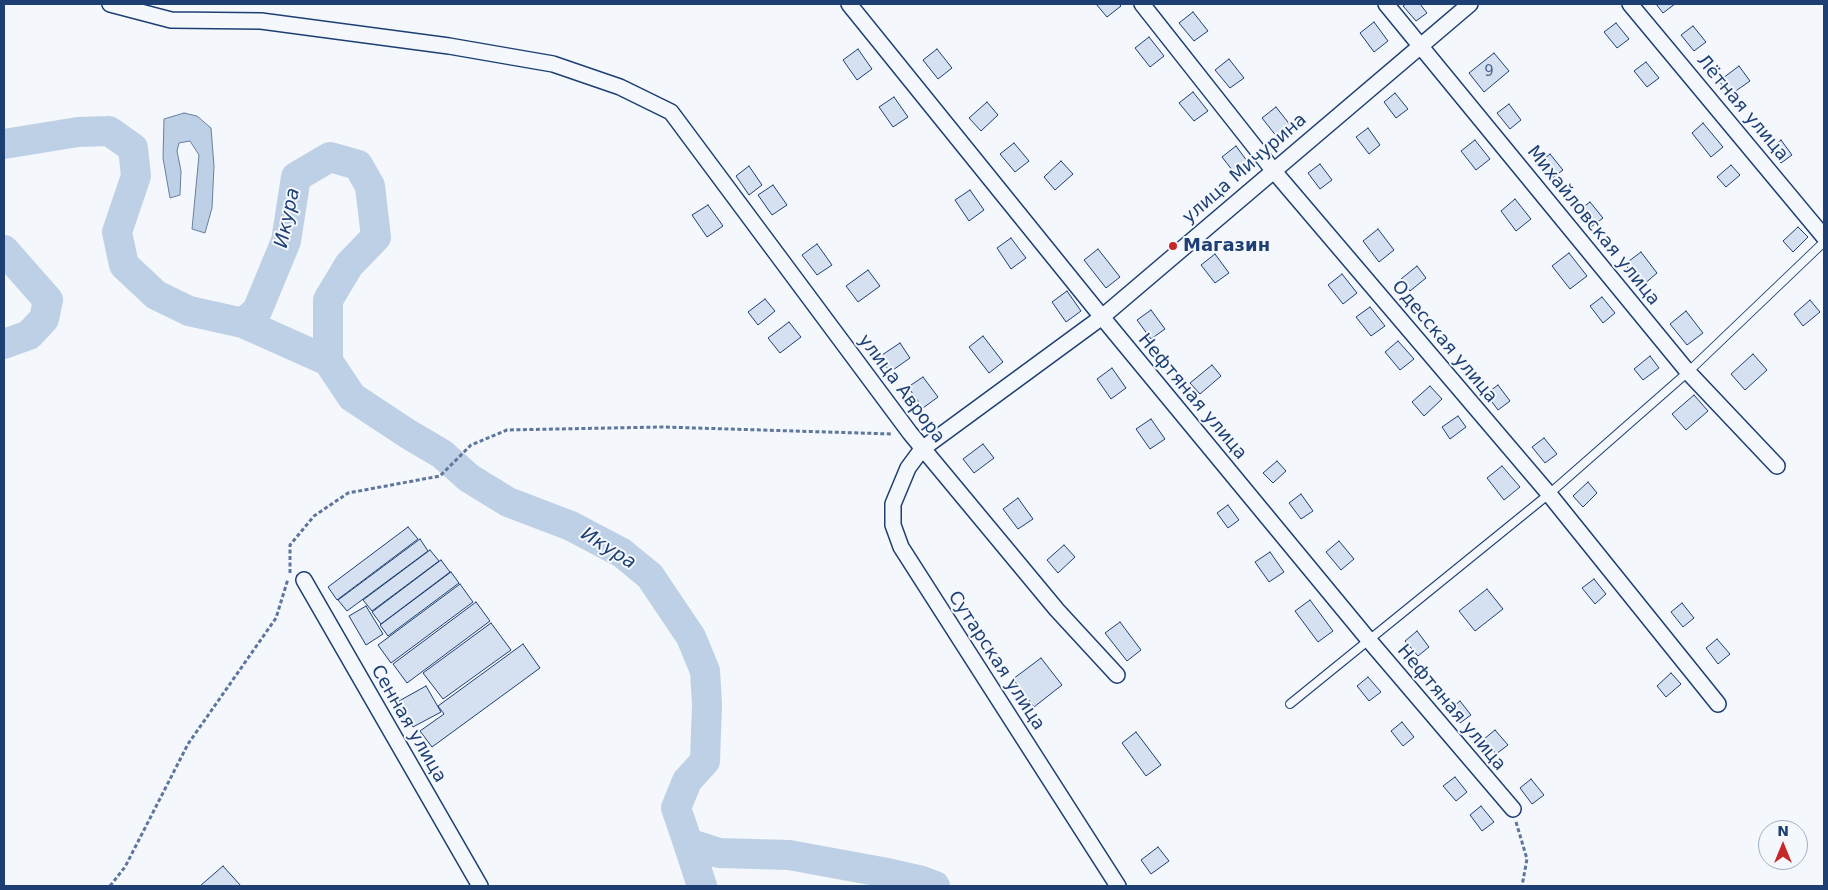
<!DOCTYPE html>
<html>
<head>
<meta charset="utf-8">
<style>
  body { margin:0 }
  #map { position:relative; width:1828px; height:890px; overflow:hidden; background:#f4f7fb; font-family:"DejaVu Sans",sans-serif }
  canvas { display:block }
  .frame { position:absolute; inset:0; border:5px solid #1d3f73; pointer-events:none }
  .north { position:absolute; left:1758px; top:820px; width:50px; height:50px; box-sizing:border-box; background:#f4f7fb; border:1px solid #9eadc5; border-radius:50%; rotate:0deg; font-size:14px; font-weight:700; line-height:20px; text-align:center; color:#1d3f73 }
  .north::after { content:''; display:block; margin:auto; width:18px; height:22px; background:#c62828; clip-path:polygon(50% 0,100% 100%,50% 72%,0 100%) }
</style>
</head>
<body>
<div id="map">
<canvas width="1828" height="890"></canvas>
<div class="frame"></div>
<div class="north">N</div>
</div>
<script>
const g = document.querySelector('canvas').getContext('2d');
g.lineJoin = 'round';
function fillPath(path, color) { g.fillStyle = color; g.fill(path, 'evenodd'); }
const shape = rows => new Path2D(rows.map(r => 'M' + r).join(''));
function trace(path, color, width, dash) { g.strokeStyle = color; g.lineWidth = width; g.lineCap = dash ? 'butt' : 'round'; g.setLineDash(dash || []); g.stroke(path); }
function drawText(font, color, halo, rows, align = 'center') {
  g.font = font + ' "DejaVu Sans",sans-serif'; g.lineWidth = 4; g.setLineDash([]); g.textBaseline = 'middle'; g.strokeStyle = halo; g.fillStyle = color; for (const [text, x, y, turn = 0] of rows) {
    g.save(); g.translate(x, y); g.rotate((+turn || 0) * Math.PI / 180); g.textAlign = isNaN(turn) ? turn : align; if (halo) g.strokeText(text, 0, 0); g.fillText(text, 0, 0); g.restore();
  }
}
const water = shape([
  [184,113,197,116,211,128,214,166,212,208,205,233,192,229,199,155,190,141,179,143,177,151,181,171,180,195,170,198,163,158,164,119,184,113]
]);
const river = shape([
  [4,144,78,132,109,131,133,148,136,176,117,232,124,265,156,295,189,311,243,323,328,361,352,397,408,434,442,454,469,478,508,502,571,526,622,553,650,576,691,637,705,671,707,704,705,761,687,781,676,808,688,843,719,853,789,855,882,872,922,881,935,886],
  [4,250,48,300,44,319,29,335,4,344],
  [243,323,257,311,286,241,296,177,330,157,358,165,370,186,376,237,349,265,328,300,328,361],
  [688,843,702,886]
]);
const building = shape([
  [1096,4,1119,4,1121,6,1107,17,1096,4],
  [1406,4,1420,4,1427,13,1416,21,1403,6,1406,4],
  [1656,4,1675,4,1663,13,1656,4],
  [1193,12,1208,31,1194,41,1179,23,1193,12],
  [1374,22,1388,41,1374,52,1360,33,1374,22],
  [1616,23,1629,39,1617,48,1604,32,1616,23],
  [1693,26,1706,42,1694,51,1681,35,1693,26],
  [1149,37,1164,56,1150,67,1135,48,1149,37],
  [858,49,872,69,857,80,843,60,858,49],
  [937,49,952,68,938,79,923,60,937,49],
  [1494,53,1509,71,1484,92,1469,73,1494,53],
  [1229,59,1244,78,1230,88,1215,70,1229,59],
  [1646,62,1659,78,1647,87,1634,71,1646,62],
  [1739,66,1750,81,1730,95,1719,81,1739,66],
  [1193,92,1208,111,1194,121,1179,103,1193,92],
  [1395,93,1408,109,1396,118,1384,102,1395,93],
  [894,97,908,117,893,127,879,107,894,97],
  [987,102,998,115,981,131,969,118,987,102],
  [1509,104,1521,120,1510,129,1497,113,1509,104],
  [1276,107,1291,126,1277,137,1262,118,1276,107],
  [1703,123,1723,147,1711,157,1692,133,1703,123],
  [1368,128,1380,145,1369,154,1356,137,1368,128],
  [1475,140,1490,159,1476,170,1461,151,1475,140],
  [1781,140,1792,155,1781,163,1770,149,1781,140],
  [1014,143,1029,161,1015,172,1000,154,1014,143],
  [1236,146,1250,165,1236,175,1222,157,1236,146],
  [1550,154,1563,170,1551,179,1539,163,1550,154],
  [1061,161,1073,174,1055,190,1044,177,1061,161],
  [1320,164,1332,180,1320,189,1308,173,1320,164],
  [1731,165,1740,175,1726,187,1717,177,1731,165],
  [749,166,762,185,749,195,736,176,749,166],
  [773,185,787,205,772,215,758,195,773,185],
  [970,190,984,210,969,221,955,200,970,190],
  [1515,199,1531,219,1516,231,1501,211,1515,199],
  [1590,202,1603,218,1591,227,1578,211,1590,202],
  [708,205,723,226,707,237,692,215,708,205],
  [1798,227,1808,237,1793,252,1783,241,1798,227],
  [1378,229,1394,250,1379,262,1363,241,1378,229],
  [1011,238,1026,258,1011,269,997,248,1011,238],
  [817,244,832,265,817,275,802,255,817,244],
  [1098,249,1120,277,1106,288,1084,260,1098,249],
  [1641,252,1657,273,1642,286,1625,264,1641,252],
  [1569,253,1587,276,1570,289,1552,266,1569,253],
  [1215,254,1229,273,1215,283,1201,265,1215,254],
  [1417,266,1426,278,1410,291,1401,279,1417,266],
  [868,270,880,286,858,302,846,286,868,270],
  [1342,274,1357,293,1343,304,1328,285,1342,274],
  [1067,291,1081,311,1066,322,1052,302,1067,291],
  [1602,297,1615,313,1603,323,1590,306,1602,297],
  [765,299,775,311,758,325,748,312,765,299],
  [1810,300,1820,312,1803,326,1794,314,1810,300],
  [1370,307,1385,326,1371,336,1356,317,1370,307],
  [1151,310,1165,329,1151,339,1137,320,1151,310],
  [1686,311,1703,333,1687,345,1670,324,1686,311],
  [789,322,801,337,780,353,768,338,789,322],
  [983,336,1003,362,989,373,969,347,983,336],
  [1398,341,1414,359,1400,370,1385,352,1398,341],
  [900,343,910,358,890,372,879,357,900,343],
  [1753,354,1767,370,1745,390,1731,374,1753,354],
  [1650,356,1659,368,1643,380,1634,369,1650,356],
  [1212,365,1221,376,1200,394,1190,383,1212,365],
  [1112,368,1126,388,1111,399,1097,379,1112,368],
  [923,377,938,397,923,408,908,387,923,377],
  [1498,385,1510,401,1498,410,1486,394,1498,385],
  [1430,386,1442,399,1424,416,1412,402,1430,386],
  [1694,395,1708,411,1686,430,1672,414,1694,395],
  [1458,416,1466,427,1450,439,1442,427,1458,416],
  [1151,419,1165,439,1150,449,1136,429,1151,419],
  [1544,438,1557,454,1545,463,1532,447,1544,438],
  [983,444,994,458,974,473,963,459,983,444],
  [1277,461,1286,471,1273,483,1263,473,1277,461],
  [1502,466,1520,487,1504,500,1487,478,1502,466],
  [1588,482,1597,493,1583,507,1573,496,1588,482],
  [1301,494,1313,511,1301,519,1289,503,1301,494],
  [1018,498,1033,519,1018,529,1003,509,1018,498],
  [1228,505,1239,520,1228,528,1217,513,1228,505],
  [408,527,418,539,337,600,328,587,408,527],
  [420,539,428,551,347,611,338,600,420,539],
  [1339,541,1354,559,1341,570,1326,552,1339,541],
  [1064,545,1075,557,1058,573,1047,560,1064,545],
  [430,550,439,561,372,611,363,600,430,550],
  [1270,552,1284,572,1269,582,1255,562,1270,552],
  [441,560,450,572,381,624,372,612,441,560],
  [451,572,459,583,388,636,380,625,451,572],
  [1594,579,1606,594,1595,604,1582,588,1594,579],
  [460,584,473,602,391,663,378,645,460,584],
  [1487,589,1503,609,1475,631,1459,611,1487,589],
  [1310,600,1333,631,1318,642,1295,611,1310,600],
  [476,602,490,621,407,683,393,664,476,602],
  [1682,603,1694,618,1683,627,1671,612,1682,603],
  [366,606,383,634,366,645,349,616,366,606],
  [1120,622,1141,650,1127,661,1105,633,1120,622],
  [491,623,511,650,443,699,423,673,491,623],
  [1417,631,1429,647,1418,656,1405,641,1417,631],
  [1717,639,1730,654,1718,664,1706,648,1717,639],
  [523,644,540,668,432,747,420,731,444,714,438,706,523,644],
  [1041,658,1062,685,1034,707,1013,679,1041,658],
  [1671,673,1681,684,1666,697,1657,686,1671,673],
  [1368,677,1381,692,1369,701,1357,686,1368,677],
  [426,686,441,712,413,727,409,718,405,720,399,710,403,707,399,701,426,686],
  [1460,701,1471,715,1460,723,1449,710,1460,701],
  [1402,722,1414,737,1403,746,1391,731,1402,722],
  [1495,730,1508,745,1496,754,1484,739,1495,730],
  [1136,732,1161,765,1146,776,1122,743,1136,732],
  [1455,777,1467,792,1456,801,1443,786,1455,777],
  [1531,779,1544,795,1532,804,1520,788,1531,779],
  [1481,806,1494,822,1482,831,1470,815,1481,806],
  [1158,847,1169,861,1151,874,1141,860,1158,847],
  [223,866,241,886,200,886,223,866]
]);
const path = shape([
  [290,573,290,545,314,516,348,493,440,476,471,445,507,430,663,427,892,434],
  [1516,822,1527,859,1522,886],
  [110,886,125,867,188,744,276,618,288,579]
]);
const lane = shape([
  [1290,704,1549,494,1688,372,1824,242]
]);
const street = shape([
  [110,4,171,20,261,21,449,46,553,64,620,87,671,112,910,433,1057,610,1117,675],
  [849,4,1102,317,1368,639,1513,809],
  [1142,4,1273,170,1549,494,1718,704],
  [1386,4,1688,372,1777,466],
  [1630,4,1824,237],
  [304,580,480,886],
  [1118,886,901,547,893,525,893,504,908,468,922,449,1102,317,1470,4]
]);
const markers = [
  [1173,246,5,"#c62828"]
];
const numberNames = [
  ["9",1489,72]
];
const streetNames = [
  ["Лётная улица",1742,108,50],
  ["улица Мичурина",1245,169,-41],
  ["Михайловская улица",1593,226,51],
  ["Одесская улица",1444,342,50],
  ["улица Аврора",901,389,53],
  ["Нефтяная улица",1192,397,50],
  ["Сутарская улица",996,661,57],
  ["Нефтяная улица",1451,708,50],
  ["Сенная улица",408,724,60]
];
const poiNames = [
  ["Магазин",1183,246]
];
const waterNames = [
  ["Икура",288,218,-78],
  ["Икура",608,549,32]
];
fillPath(water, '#bed0e5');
trace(water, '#687fa3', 1);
trace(river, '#bed0e5', 30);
fillPath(building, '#d5e0f0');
trace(building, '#1d3f73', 1);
trace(lane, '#1d3f73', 10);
trace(street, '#1d3f73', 18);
trace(path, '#5e769c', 3, [4, 2.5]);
trace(lane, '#f4f7fb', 8);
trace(street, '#f4f7fb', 15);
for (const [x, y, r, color] of markers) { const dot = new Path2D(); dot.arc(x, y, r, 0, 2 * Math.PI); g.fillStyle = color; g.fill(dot); trace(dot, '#f4f7fb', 2); }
drawText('15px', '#4b6792', null, numberNames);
drawText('18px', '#1d3f73', '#f4f7fb', streetNames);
drawText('bold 18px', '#1d3f73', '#f4f7fb', poiNames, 'left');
drawText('italic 19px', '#1d3f73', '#f4f7fb', waterNames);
</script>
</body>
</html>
